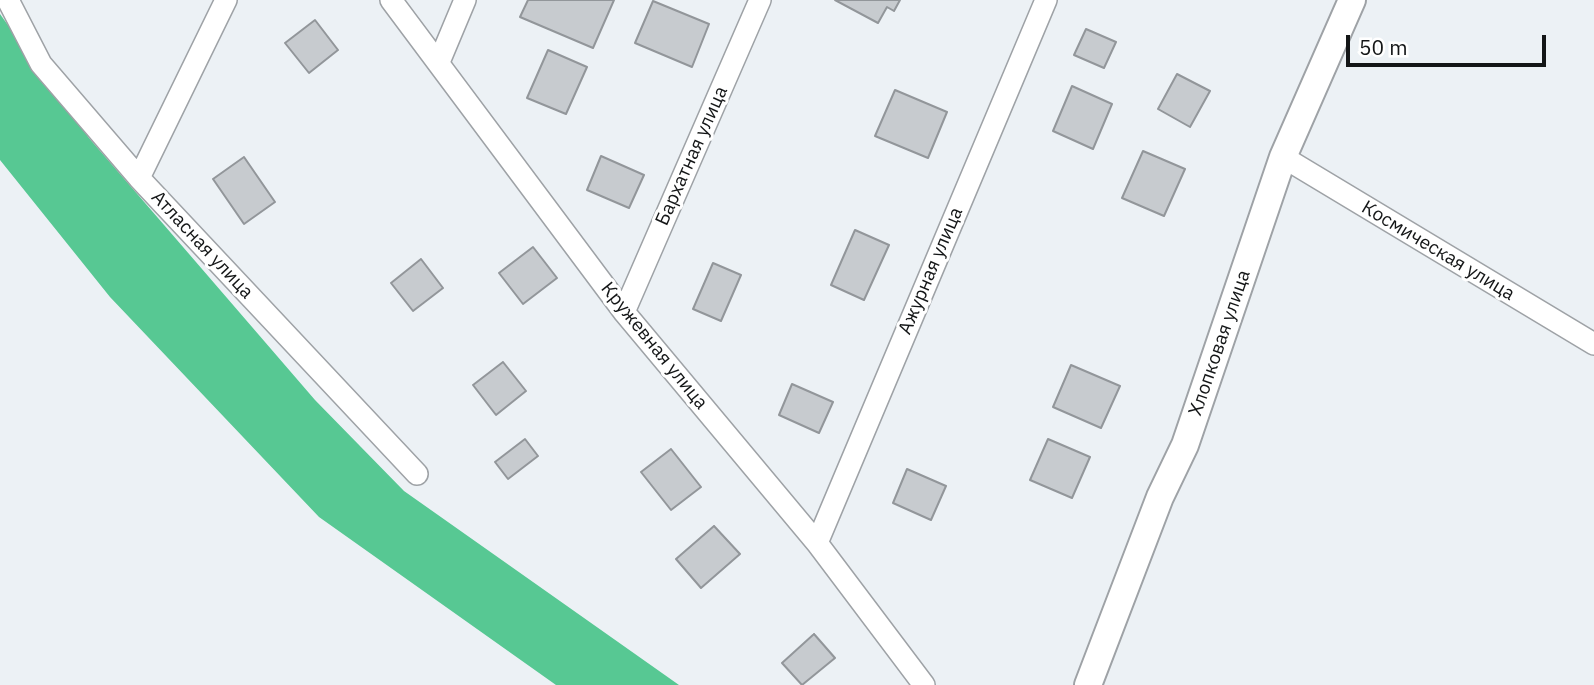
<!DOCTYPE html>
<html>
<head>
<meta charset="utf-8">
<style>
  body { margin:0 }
  #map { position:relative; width:1594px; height:685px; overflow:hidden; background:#ecf1f5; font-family:"IBM Plex Sans",sans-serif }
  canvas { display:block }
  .scale { position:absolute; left:1346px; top:35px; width:200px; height:32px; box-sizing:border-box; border:4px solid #141617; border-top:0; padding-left:9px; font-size:21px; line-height:24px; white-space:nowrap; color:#141617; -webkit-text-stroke:5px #fff; paint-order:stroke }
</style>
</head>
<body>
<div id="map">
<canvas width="1594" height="685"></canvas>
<div class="scale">50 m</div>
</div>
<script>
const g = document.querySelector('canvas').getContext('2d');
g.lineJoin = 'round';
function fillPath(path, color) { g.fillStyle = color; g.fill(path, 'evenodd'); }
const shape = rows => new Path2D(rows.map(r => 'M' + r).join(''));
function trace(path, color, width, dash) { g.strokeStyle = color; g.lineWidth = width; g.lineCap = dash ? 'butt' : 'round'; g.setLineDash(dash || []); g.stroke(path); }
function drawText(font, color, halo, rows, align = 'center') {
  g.font = font + ' "IBM Plex Sans",sans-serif'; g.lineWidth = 6; g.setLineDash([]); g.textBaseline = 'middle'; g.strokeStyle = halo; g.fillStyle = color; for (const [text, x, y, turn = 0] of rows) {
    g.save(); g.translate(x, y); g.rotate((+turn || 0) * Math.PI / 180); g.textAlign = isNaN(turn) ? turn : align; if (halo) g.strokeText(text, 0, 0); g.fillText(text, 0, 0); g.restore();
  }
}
const forest = shape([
  [0,14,89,138,315,400,404,491,679,685,556,685,319,517,110,297,0,160]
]);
const building = shape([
  [528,0,614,0,593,48,520,17,528,0],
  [835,0,900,0,894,11,887,7,878,23,835,0],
  [653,1,709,24,692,67,635,43,653,1],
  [315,20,338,50,309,73,285,43,315,20],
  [1086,29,1116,42,1104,68,1074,55,1086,29],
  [548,50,587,67,566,114,527,98,548,50],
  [1177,74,1210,91,1190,127,1158,109,1177,74],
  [1072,86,1112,104,1093,149,1053,131,1072,86],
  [895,90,947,112,928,158,875,136,895,90],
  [1143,151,1185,169,1164,216,1122,198,1143,151],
  [601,156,644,175,629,208,587,190,601,156],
  [244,157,275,202,244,224,213,179,244,157],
  [855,230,889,245,864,300,831,285,855,230],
  [533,247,557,278,523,304,499,273,533,247],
  [421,259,443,288,413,311,391,283,421,259],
  [713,263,741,275,721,321,693,309,713,263],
  [503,362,526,391,496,415,473,385,503,362],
  [1071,365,1120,386,1101,428,1053,407,1071,365],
  [792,384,833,402,819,433,779,415,792,384],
  [525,439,538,456,508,479,495,462,525,439],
  [1048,439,1090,457,1072,498,1030,480,1048,439],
  [671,449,701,487,671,510,641,472,671,449],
  [907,469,946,486,931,520,893,503,907,469],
  [714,526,740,554,701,588,676,559,714,526],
  [814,634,835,658,802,685,782,663,814,634]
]);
const minor = shape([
  [8,0,41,64,139,178,417,474],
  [391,0,624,312,817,543,924,685],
  [439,62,465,0],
  [1283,157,1594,344],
  [139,178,226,0],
  [624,312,760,0],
  [817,543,1046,0]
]);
const tertiary = shape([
  [1088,685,1160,497,1185,445,1283,157,1352,0]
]);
const streetNames = [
  ["Бархатная улица",692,156,-66],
  ["Атласная улица",202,245,47],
  ["Космическая улица",1438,251,31],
  ["Ажурная улица",931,271,-67],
  ["Хлопковая улица",1220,343,-71],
  ["Кружевная улица",654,346,51]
];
fillPath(forest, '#57c893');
fillPath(building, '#c7cbcf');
trace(building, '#92969a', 2);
trace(minor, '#9ea2a6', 24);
trace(tertiary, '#9ea2a6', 30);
trace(minor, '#fff', 21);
trace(tertiary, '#fff', 26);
drawText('19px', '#141617', '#fff', streetNames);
</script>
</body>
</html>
